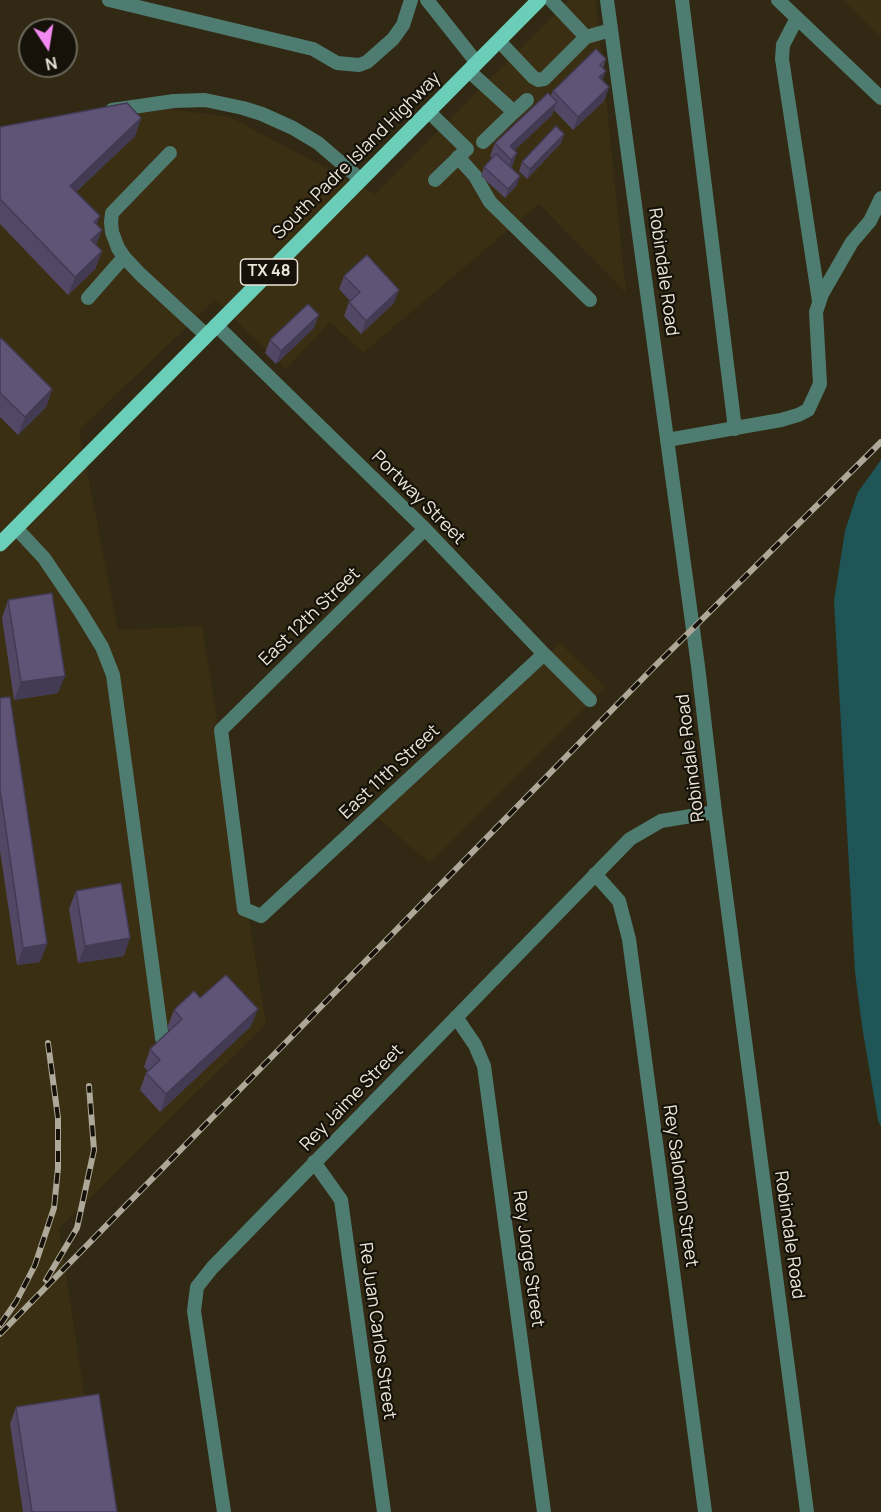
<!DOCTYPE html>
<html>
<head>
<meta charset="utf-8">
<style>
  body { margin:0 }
  #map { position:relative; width:881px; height:1512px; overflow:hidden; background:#312913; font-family:Manrope,sans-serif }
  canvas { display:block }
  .north { position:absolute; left:18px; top:18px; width:60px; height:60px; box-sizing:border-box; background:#161209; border:2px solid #6b675c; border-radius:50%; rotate:168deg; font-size:16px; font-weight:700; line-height:24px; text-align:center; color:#ebe6d9 }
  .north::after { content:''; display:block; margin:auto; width:21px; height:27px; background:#f38af1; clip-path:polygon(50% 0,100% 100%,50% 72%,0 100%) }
</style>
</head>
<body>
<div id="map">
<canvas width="881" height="1512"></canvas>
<div class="north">N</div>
</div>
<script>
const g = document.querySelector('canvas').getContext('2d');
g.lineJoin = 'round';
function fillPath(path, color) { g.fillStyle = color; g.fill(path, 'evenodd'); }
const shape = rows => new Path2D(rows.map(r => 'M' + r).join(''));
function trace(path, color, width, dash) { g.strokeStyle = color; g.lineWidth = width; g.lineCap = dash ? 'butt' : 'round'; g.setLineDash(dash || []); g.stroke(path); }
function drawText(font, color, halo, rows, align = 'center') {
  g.font = font + ' Manrope,sans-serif'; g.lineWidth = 4.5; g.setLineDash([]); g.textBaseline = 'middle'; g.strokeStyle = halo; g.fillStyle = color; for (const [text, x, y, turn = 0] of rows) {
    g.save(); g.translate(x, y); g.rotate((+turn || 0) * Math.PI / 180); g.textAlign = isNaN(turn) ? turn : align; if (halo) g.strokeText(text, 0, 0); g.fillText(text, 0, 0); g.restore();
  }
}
const built = shape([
  [569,0,594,0,596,2,626,293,539,204,363,353,330,322,286,369,215,300,79,430,118,630,202,626,266,1024,59,1228,102,1512,0,1512,0,142,162,108,230,117,375,194],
  [844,0,881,0,881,37],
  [560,643,605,687,429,863,378,818]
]);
const water = shape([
  [881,460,881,1127,878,1120,862,1026,855,972,834,601,845,531,852,509,858,492]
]);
const minor = shape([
  [109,0,313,49,337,63,359,65,367,62,393,39,403,25,411,0],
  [427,0,477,63],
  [551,0,586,37],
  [607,0,698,666,715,812,807,1512],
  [682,0,735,429],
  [778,0,881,98],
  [797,18,783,45,782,59,819,301],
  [499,41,533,77,538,80,544,79,586,37,611,30],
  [469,71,514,112,483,142],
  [112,110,174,101,205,100,243,108,262,114,293,128,318,143,360,179],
  [428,111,467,149,435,180],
  [514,112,527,100],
  [170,153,112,213,111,222,112,232,118,248,124,257,140,274,206,335],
  [458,157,475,176,490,202,590,300],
  [88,298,124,257],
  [216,325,425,529,544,654,590,700],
  [667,440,781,420,798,415,808,410,820,384,816,312,822,294,852,242,870,221,881,198],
  [16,528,44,558,80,611,102,647,113,675,162,1038],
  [425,529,221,730,244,909,261,916,544,654],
  [595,874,619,901,629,939,705,1512],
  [456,1017,475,1045,484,1066,544,1512],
  [314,1162,341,1200,384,1512],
  [224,1512,194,1311,197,1287,212,1268,630,839,661,821,715,812]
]);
const major = shape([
  [0,544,539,0]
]);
const rail = shape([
  [46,1280,77,1228,94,1150,89,1086],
  [0,1325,16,1302,35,1265,54,1208,58,1168,58,1118,48,1043],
  [0,1334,655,666,881,442]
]);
const wall = shape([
  [606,59,603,68,602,80,609,87,604,101,573,130,554,110,552,115,514,150,512,167,511,168,517,185,505,198,481,176,484,167,492,158,490,156,495,143,551,95,553,91],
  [141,118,135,136,76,192,96,225,96,245,102,251,95,269,68,295,0,224,0,127],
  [564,134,561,143,527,179,519,171,522,162],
  [344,276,394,303,361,334,344,316,349,302,350,301,339,289],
  [314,328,276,364,265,353,270,340],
  [0,340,52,389,46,407,18,435,0,417],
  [8,600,58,693,14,700,2,618],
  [0,698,40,962,17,965,0,851],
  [76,891,124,956,78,963,69,909],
  [200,998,251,1026,160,1112,140,1090,146,1073,148,1071,144,1067,150,1049,170,1031,167,1028,174,1010],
  [16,1407,117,1512,23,1512,10,1424]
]);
const shadedWall = shape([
  [606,71,601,84,599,77],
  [609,87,604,101,573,130,578,117],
  [557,102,552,115,508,157,510,146],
  [141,118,135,136,64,203,70,186],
  [564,134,561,143,527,179,530,169],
  [517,153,512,167,506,173,511,160],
  [520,176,517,185,505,198,508,189],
  [100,216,93,234,94,222],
  [102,230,95,248,91,240],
  [102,251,95,269,68,295,75,277],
  [399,290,394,303,361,334,366,321],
  [319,315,314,328,276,364,281,351],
  [52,389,46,407,18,435,25,417],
  [65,676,58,693,14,700,21,682],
  [130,938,124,956,78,963,85,946],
  [47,944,40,962,17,965,23,948],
  [258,1009,251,1026,160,1112,166,1094]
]);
const building = shape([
  [596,49,606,59,600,65,606,71,599,77,609,87,578,117,553,91,596,49],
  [548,93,557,102,510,146,517,153,511,160,495,143,548,93],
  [127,103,141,118,70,186,100,216,94,222,102,230,91,240,102,251,75,277,0,199,0,127,127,103],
  [556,126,564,134,530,169,522,162,556,126],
  [496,154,520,176,508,189,484,167,496,154],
  [367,255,399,290,366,321,349,302,360,292,344,276,367,255],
  [308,304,319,315,281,351,270,340,308,304],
  [1,338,52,389,25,417,0,393,0,340,1,338],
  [52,593,65,676,21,682,8,600,52,593],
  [10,697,47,944,23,948,0,789,0,698,10,697],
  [121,883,130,938,85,946,76,891,121,883],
  [226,975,258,1009,166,1094,146,1073,160,1060,150,1049,182,1019,174,1010,194,991,200,998,226,975],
  [99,1394,117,1512,32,1512,16,1407,99,1394]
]);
const shields = [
  [269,272,57]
];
const shieldNames = [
  ["TX 48",269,272]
];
const streetNames = [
  ["South Padre Island Highway",357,156,-45],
  ["Robindale Road",663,272,82],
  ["Portway Street",418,498,45],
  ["East 12th Street",310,617,-44],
  ["Robindale Road",691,758,-97],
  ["East 11th Street",390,772,-43],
  ["Rey Jaime Street",352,1098,-46],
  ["Rey Salomon Street",680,1186,82],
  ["Robindale Road",789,1235,82],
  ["Rey Jorge Street",528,1259,82],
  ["Re Juan Carlos Street",377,1331,82]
];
fillPath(built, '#3a2f12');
fillPath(water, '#1f5557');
trace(minor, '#4f7c71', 14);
trace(major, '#6bceb9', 15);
trace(rail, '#aea898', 6);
trace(rail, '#161209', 4, [11]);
fillPath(wall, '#524865');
fillPath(shadedWall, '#423b53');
fillPath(building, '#5f5476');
trace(building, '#423b53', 1.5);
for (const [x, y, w] of shields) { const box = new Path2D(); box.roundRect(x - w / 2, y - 13, w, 26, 4.5); g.fillStyle = '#161209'; g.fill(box); trace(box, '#ebe6d9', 1.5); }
drawText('bold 16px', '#ebe6d9', null, shieldNames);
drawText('18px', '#ebe6d9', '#161209', streetNames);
</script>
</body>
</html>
